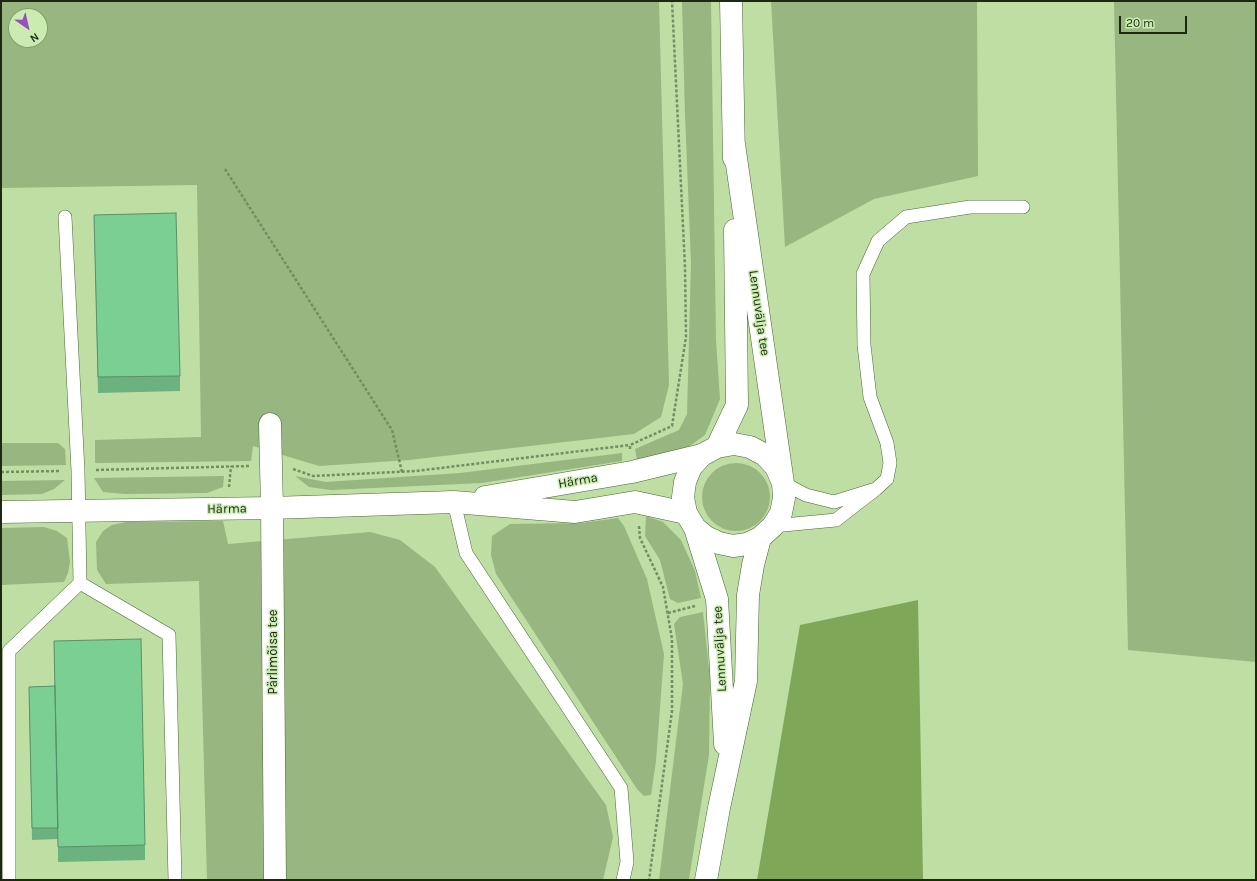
<!DOCTYPE html>
<html>
<head>
<meta charset="utf-8">
<style>
  body { margin:0 }
  #map { position:relative; width:1257px; height:881px; overflow:hidden; background:#bedea4; font-family:Karla,sans-serif }
  canvas { display:block }
  .frame { position:absolute; inset:0; border:2px solid #1c2811; pointer-events:none }
  .north { position:absolute; left:8px; top:8px; width:40px; height:40px; box-sizing:border-box; background:#cbecb1; border:1px solid #859e71; border-radius:50%; rotate:146deg; font-size:11px; font-weight:700; line-height:16px; text-align:center; color:#1c2811 }
  .north::after { content:''; display:block; margin:auto; width:14px; height:18px; background:#984ec1; clip-path:polygon(50% 0,100% 100%,50% 72%,0 100%) }
  .scale { position:absolute; left:1119px; top:16px; width:68px; height:18px; box-sizing:border-box; border:2px solid #1c2811; border-top:0; padding-left:5px; font-size:12px; line-height:14px; white-space:nowrap; color:#1c2811; -webkit-text-stroke:3px #cbecb1; paint-order:stroke }
</style>
</head>
<body>
<div id="map">
<canvas width="1257" height="881"></canvas>
<div class="frame"></div>
<div class="north">N</div>
<div class="scale">20 m</div>
</div>
<script>
const g = document.querySelector('canvas').getContext('2d');
g.lineJoin = 'round';
function fillPath(path, color) { g.fillStyle = color; g.fill(path, 'evenodd'); }
const shape = rows => new Path2D(rows.map(r => 'M' + r).join(''));
function trace(path, color, width, dash) { g.strokeStyle = color; g.lineWidth = width; g.lineCap = dash ? 'butt' : 'round'; g.setLineDash(dash || []); g.stroke(path); }
function drawText(font, color, halo, rows, align = 'center') {
  g.font = font + ' Karla,sans-serif'; g.lineWidth = 3; g.setLineDash([]); g.textBaseline = 'middle'; g.strokeStyle = halo; g.fillStyle = color; for (const [text, x, y, turn = 0] of rows) {
    g.save(); g.translate(x, y); g.rotate((+turn || 0) * Math.PI / 180); g.textAlign = isNaN(turn) ? turn : align; if (halo) g.strokeText(text, 0, 0); g.fillText(text, 0, 0); g.restore();
  }
}
const green = shape([
  [1,1,659,1,669,385,661,417,634,434,409,460,319,466,253,446,251,461,95,463,95,440,201,437,197,185,1,188],
  [16,16,40,16,40,40,16,40],
  [682,1,711,1,716,340,720,399,705,435,684,450,637,460,635,449,679,430,687,414,691,263,685,115],
  [771,1,977,1,978,176,874,199,785,247],
  [1114,1,1256,1,1256,662,1128,650],
  [1,443,58,443,65,449,66,465,1,466],
  [622,453,622,461,482,483,331,490,309,487,295,476,326,482,460,473],
  '702 497a34 34 0 1 1 68 0a34 34 0 1 1-68 0Z',
  [224,476,223,487,207,493,125,494,103,492,94,478],
  [65,480,54,489,42,494,1,495,1,481],
  [646,516,663,522,681,540,695,571,701,598,678,603,670,599,660,560,645,536],
  [618,518,624,526,647,579,664,654,656,761,651,795,644,796,637,789,496,574,491,555,492,536,510,524,581,523],
  [223,521,228,544,370,532,400,540,435,567,606,805,613,837,603,880,207,880,199,581,106,584,97,570,96,542,103,531,112,525,126,522],
  [44,527,57,531,67,538,70,562,68,573,64,582,1,585,1,528],
  [703,612,710,678,709,755,689,879,659,880,683,684,674,624,680,617]
]);
const forest = shape([
  [918,600,923,880,757,880,800,625]
]);
const path = shape([
  [225,169,392,430,402,472],
  [630,449,630,445,672,426,686,337,685,267,672,1],
  [293,469,313,476,416,471,630,445],
  [96,470,249,466],
  [1,472,61,471],
  [229,487,231,466],
  [639,526,640,538,663,587,672,639,672,711,649,880],
  [668,613,695,606]
]);
const service = shape([
  [876,489,887,479,890,463,887,443,870,397,864,345,863,274,878,241,906,217,970,207,1023,207],
  [454,502,466,553,621,788,627,862,623,880],
  [773,526,836,520,876,489,834,502,806,495,783,483],
  [80,583,169,635,175,880],
  [9,880,9,651,80,583,78,471,65,217]
]);
const minor = shape([
  [270,424,272,508,275,880],
  [485,497,632,472,702,455],
  [1,512,272,508,454,502,575,512,635,502,686,513]
]);
const secondary = shape([
  [731,1,734,158],
  [734,144,783,483,784,498,781,513,773,526,760,538,747,544,733,546,719,543,706,537,695,528,686,513,683,497,685,482,691,467,702,455,717,447,734,444,750,447,765,455,776,467,783,483],
  [717,447,737,405,735,230],
  [695,528,717,599,725,744],
  [706,880,719,808,746,681,748,595,753,565,760,538]
]);
const wall = shape([
  [94,215,180,376,180,391,98,393],
  [54,641,145,845,145,860,58,862,58,836,58,839,32,840,29,699,55,686]
]);
const building = shape([
  [176,213,180,376,98,377,94,215,176,213],
  [141,639,145,845,58,847,54,641,141,639],
  [55,686,58,828,32,828,29,687,55,686]
]);
const streetNames = [
  ["Lennuvälja tee",759,313,82],
  ["Härma",578,481,-10],
  ["Härma",227,509,-1],
  ["Lennuvälja tee",720,649,-93],
  ["Pärlimõisa tee",273,652,-90]
];
fillPath(green, '#98b67f');
fillPath(forest, '#7ea857');
trace(service, '#4b6632', 14);
trace(minor, '#4b6632', 23);
trace(secondary, '#4b6632', 23);
trace(path, '#768d63', 2.5, [3, 2]);
trace(service, '#fff', 13);
trace(minor, '#fff', 22);
trace(secondary, '#fff', 22);
fillPath(wall, '#6bb27e');
fillPath(building, '#7ccf93');
trace(building, '#579167', 1);
drawText('13px', '#1c2811', '#cbecb1', streetNames);
</script>
</body>
</html>
